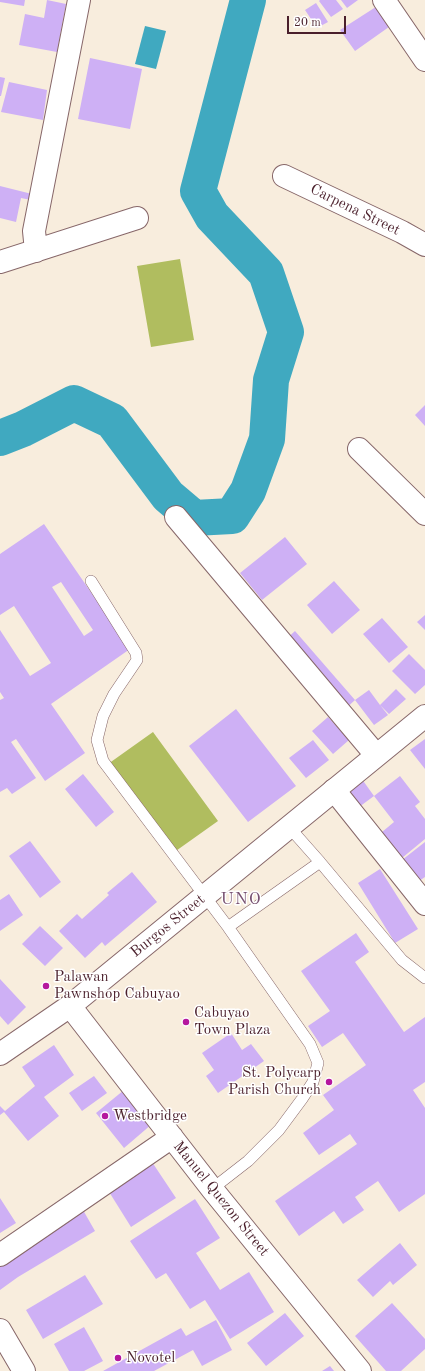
<!DOCTYPE html>
<html>
<head>
<meta charset="utf-8">
<style>
  body { margin:0 }
  #map { position:relative; width:425px; height:1371px; overflow:hidden; background:#f8eddd; font-family:"Old Standard TT",serif }
  canvas { display:block }
  .scale { position:absolute; left:287px; top:16px; width:59px; height:18px; box-sizing:border-box; border:2px solid #4a1f2b; border-top:0; padding-left:5px; font-size:12px; line-height:14px; white-space:nowrap; color:#4a1f2b; -webkit-text-stroke:3px #fff; paint-order:stroke }
</style>
</head>
<body>
<div id="map">
<canvas width="425" height="1371"></canvas>
<div class="scale">20 m</div>
</div>
<script>
const g = document.querySelector('canvas').getContext('2d');
g.lineJoin = 'round';
function fillPath(path, color) { g.fillStyle = color; g.fill(path, 'evenodd'); }
const shape = rows => new Path2D(rows.map(r => 'M' + r).join(''));
function trace(path, color, width, dash) { g.strokeStyle = color; g.lineWidth = width; g.lineCap = dash ? 'butt' : 'round'; g.setLineDash(dash || []); g.stroke(path); }
function drawText(font, color, halo, rows, align = 'center') {
  g.font = font + ' "Old Standard TT",serif'; g.lineWidth = 3; g.setLineDash([]); g.textBaseline = 'middle'; g.strokeStyle = halo; g.fillStyle = color; for (const [text, x, y, turn = 0] of rows) {
    g.save(); g.translate(x, y); g.rotate((+turn || 0) * Math.PI / 180); g.textAlign = isNaN(turn) ? turn : align; if (halo) g.strokeText(text, 0, 0); g.fillText(text, 0, 0); g.restore();
  }
}
const green = shape([
  [180,259,194,340,151,347,137,266],
  [153,732,218,821,173,853,108,764]
]);
const water = shape([
  [145,26,166,31,156,69,135,64]
]);
const river = shape([
  [0,438,23,429,74,403,112,421,168,496,194,518,232,516,248,491,267,439,271,380,286,332,266,273,212,216,198,191,248,0]
]);
const building = shape([
  [0,0,25,0,24,6,0,2],
  [47,0,66,4,57,52,19,45,25,14,44,18],
  [320,0,336,0,343,9,331,17,319,1],
  [341,0,358,0,347,8],
  [316,3,328,22,317,28,305,10],
  [382,3,396,22,355,51,340,30],
  [90,58,142,69,130,129,78,119],
  [0,77,5,78,1,96,0,96],
  [9,82,47,90,43,120,1,112],
  [0,186,32,194,31,200,21,198,16,222,0,218],
  [425,405,425,426,415,415],
  [44,524,130,649,51,704,85,753,45,781,16,739,11,742,36,778,12,794,7,788,0,792,0,700,4,698,0,692,0,630,30,676,51,663,14,606,0,615,0,554],
  [61,582,93,630,84,636,52,587],
  [285,537,307,564,262,600,240,573],
  [334,581,360,610,332,634,307,605],
  [425,615,425,630,417,622],
  [382,618,408,647,389,663,363,634],
  [295,631,355,700,343,711,283,642],
  [409,654,425,670,425,685,415,694,392,671],
  [396,689,406,699,389,714,380,705,388,715,374,725,355,700,369,690,380,705],
  [236,709,296,786,248,822,189,746],
  [328,717,349,740,333,754,312,731],
  [425,739,425,769,410,750],
  [313,740,329,760,306,778,289,758],
  [83,774,114,812,96,827,65,789],
  [359,775,374,796,355,810,340,789],
  [400,776,420,802,415,806,425,819,425,839,402,858,382,832,394,822,374,796],
  [30,841,61,882,40,898,9,856],
  [425,842,425,877,419,881,402,860],
  [380,869,418,929,395,943,358,883],
  [132,872,157,902,105,946,102,942,85,958,59,931,77,914,82,919,109,895,107,893],
  [9,894,23,915,0,931,0,900],
  [40,926,63,948,45,966,22,944],
  [356,933,369,952,355,962,404,1032,425,1017,425,1082,413,1090,425,1108,425,1194,399,1212,378,1181,355,1197,364,1210,343,1224,334,1211,299,1236,275,1201,357,1144,350,1134,319,1155,303,1133,334,1110,323,1095,366,1065,343,1033,322,1047,308,1026,330,1011,301,971],
  [0,979,26,1007,8,1025,0,1016],
  [231,1033,242,1050,251,1044,264,1061,218,1093,206,1076,214,1070,202,1053],
  [54,1045,74,1075,44,1097,59,1116,28,1141,4,1112,0,1115,0,1106,5,1111,35,1086,22,1067],
  [94,1076,107,1093,82,1111,69,1093],
  [124,1090,152,1124,124,1148,96,1113],
  [150,1159,176,1198,131,1227,106,1187],
  [0,1198,16,1223,0,1233],
  [195,1199,220,1238,196,1253,220,1290,249,1272,274,1312,230,1339,205,1300,190,1309,166,1273,156,1279,130,1241],
  [83,1210,95,1231,18,1277,0,1290,0,1259],
  [400,1243,417,1265,393,1285,390,1281,373,1297,357,1280],
  [85,1275,103,1304,43,1339,26,1310],
  [392,1303,425,1339,425,1349,401,1371,386,1371,355,1336],
  [285,1313,304,1336,266,1366,247,1343],
  [216,1320,232,1350,202,1366,193,1350,154,1371,103,1371,181,1328,186,1336],
  [84,1327,103,1361,84,1371,69,1371,54,1344],
  [330,1366,334,1371,322,1371]
]);
const lane = shape([
  [91,581,136,653,137,660,114,694,103,716,97,740,103,761,228,927,310,1044,318,1063,313,1082,302,1099,279,1130,248,1161,212,1189],
  [320,862,402,960,425,978],
  [228,927,320,862,289,827]
]);
const street = shape([
  [384,0,425,60],
  [284,176,402,232,425,245],
  [36,251,34,231,79,0],
  [0,262,137,218],
  [359,449,425,514],
  [176,517,376,755],
  [334,790,425,904],
  [70,1006,212,1189,360,1371],
  [0,1255,172,1137]
]);
const secondary = shape([
  [0,1054,70,1006,425,716],
  [0,1330,24,1371]
]);
const markers = [
  [46,986,4,"#b5179e"],
  [186,1022,4,"#b5179e"],
  [329,1082,4,"#b5179e"],
  [105,1116,4,"#b5179e"],
  [118,1358,4,"#b5179e"]
];
const streetNames = [
  ["Carpena Street",355,210,26],
  ["Burgos Street",168,926,-39],
  ["Manuel Quezon Street",221,1199,51]
];
const poiNames = [
  ["Palawan",54,977],
  ["Pawnshop Cabuyao",54,994],
  ["Cabuyao",194,1013],
  ["Town Plaza",194,1030],
  ["St. Polycarp",321,1073,"right"],
  ["Parish Church",321,1090,"right"],
  ["Westbridge",113,1116],
  ["Novotel",126,1358]
];
const quarterNames = [
  ["UNO",241,900]
];
fillPath(green, '#b0bd5f');
fillPath(water, '#40a9c0');
trace(river, '#40a9c0', 36);
fillPath(building, '#ceb0f5');
trace(lane, '#876769', 12);
trace(street, '#876769', 24);
trace(secondary, '#876769', 24);
trace(lane, '#fff', 11);
trace(street, '#fff', 22);
trace(secondary, '#fff', 22);
for (const [x, y, r, color] of markers) { const dot = new Path2D(); dot.arc(x, y, r, 0, 2 * Math.PI); g.fillStyle = color; g.fill(dot); trace(dot, '#fff', 1.5); }
drawText('15px', '#4a1f2b', '#fff', streetNames);
drawText('15px', '#4a1f2b', '#fff', poiNames, 'left');
g.letterSpacing = '1px';
drawText('17px', '#785272', '#fff', quarterNames);
g.letterSpacing = '0px';
</script>
</body>
</html>
